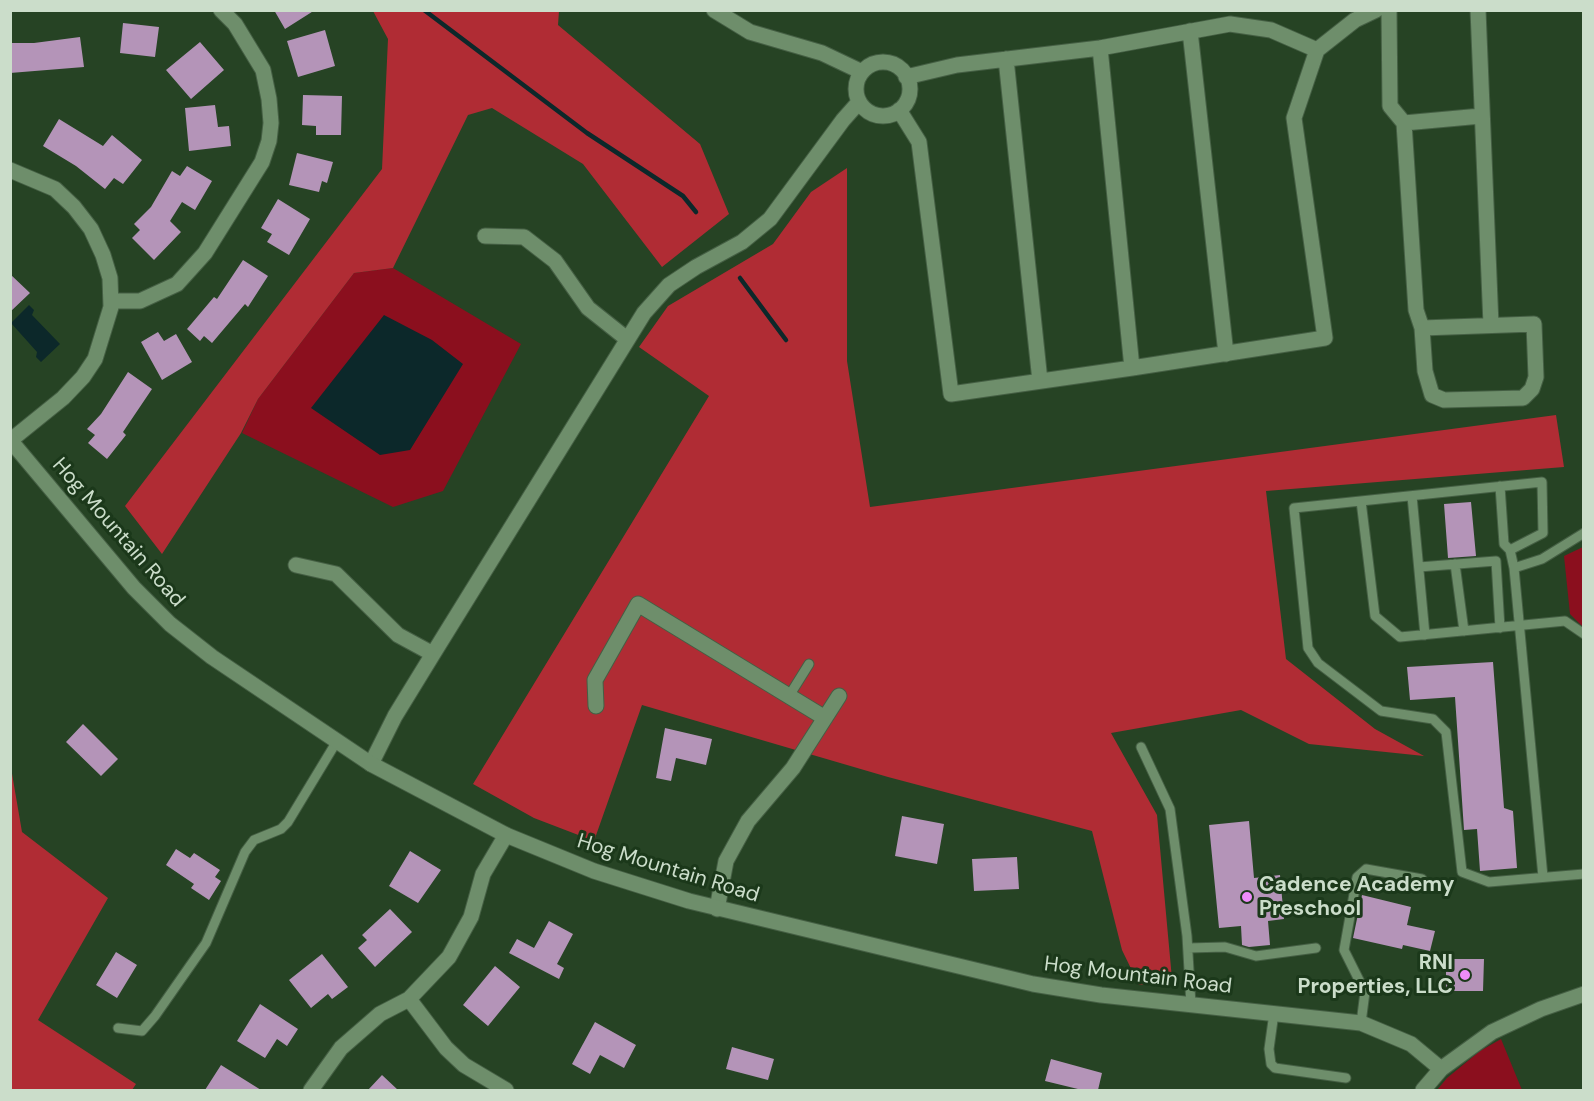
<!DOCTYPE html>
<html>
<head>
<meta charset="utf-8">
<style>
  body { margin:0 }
  #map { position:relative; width:1594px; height:1101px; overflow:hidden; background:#264324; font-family:"DM Sans",sans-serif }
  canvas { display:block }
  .frame { position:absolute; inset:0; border:12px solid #cbddca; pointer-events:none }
</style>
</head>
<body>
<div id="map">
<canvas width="1594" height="1101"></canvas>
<div class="frame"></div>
</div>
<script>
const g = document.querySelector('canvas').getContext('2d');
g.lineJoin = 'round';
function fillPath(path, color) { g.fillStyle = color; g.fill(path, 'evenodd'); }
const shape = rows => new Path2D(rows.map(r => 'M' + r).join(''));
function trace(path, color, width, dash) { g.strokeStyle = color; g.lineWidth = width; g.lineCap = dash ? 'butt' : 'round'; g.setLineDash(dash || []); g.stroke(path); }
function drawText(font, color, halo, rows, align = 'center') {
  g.font = font + ' "DM Sans",sans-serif'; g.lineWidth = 6; g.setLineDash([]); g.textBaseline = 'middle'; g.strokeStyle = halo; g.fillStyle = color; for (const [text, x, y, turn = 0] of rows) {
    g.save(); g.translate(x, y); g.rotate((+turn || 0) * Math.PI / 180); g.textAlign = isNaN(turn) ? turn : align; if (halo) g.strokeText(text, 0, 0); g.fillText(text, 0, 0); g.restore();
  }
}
const green = shape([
  [393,268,521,344,443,491,393,507,242,433,258,399,354,273],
  [432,340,432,412,410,450],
  [1583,547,1583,627,1570,614,1564,556],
  [1501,1039,1522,1090,1437,1090,1447,1078,1480,1051]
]);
const forest = shape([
  [373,11,559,11,558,25,700,144,729,214,662,267,583,164,492,108,468,115,393,268,354,273,258,399,241,433,162,554,125,506,382,169,388,39],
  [847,168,847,361,870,507,1556,415,1564,467,1266,491,1286,659,1375,729,1424,756,1309,744,1241,710,1111,733,1157,815,1172,979,1139,985,1122,950,1092,831,888,777,642,705,594,841,534,818,473,784,709,396,639,347,668,306,773,244,811,192],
  [10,762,22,832,108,898,38,1020,136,1084,132,1090,11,1090]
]);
const water = shape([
  [29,305,34,310,32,315,60,344,41,362,36,357,37,352,11,323],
  [384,315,432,340,463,364,410,450,380,455,311,408]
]);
const stream = shape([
  [424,10,587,133,683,196,696,212],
  [740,278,786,340]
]);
const building = shape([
  [274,10,315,10,285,29],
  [123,23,159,27,155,57,120,53],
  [325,30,335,66,298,77,287,41],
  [80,37,84,67,10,73,10,43,34,43],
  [200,42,224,70,191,99,166,70],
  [303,95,342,96,341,135,316,135,316,126,302,125],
  [215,105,218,127,229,126,231,146,189,151,185,108],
  [59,119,103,146,112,135,142,160,123,184,114,178,105,189,76,166,43,146],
  [297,153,333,162,327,183,322,181,319,192,289,185],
  [187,166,212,181,195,210,182,202,170,221,181,232,154,260,132,238,140,230,134,224,151,207,172,171,180,176],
  [278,199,310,219,289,255,267,242,272,234,261,228],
  [243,260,268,276,248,307,245,304,212,343,204,336,200,341,187,329,214,297,217,299],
  [10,274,30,293,10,312],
  [158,332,164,341,176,334,192,362,162,380,141,342],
  [128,372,152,389,123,432,126,435,107,459,88,443,95,435,87,429,101,414],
  [1471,502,1476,556,1448,558,1444,504],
  [1493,662,1504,808,1513,811,1517,868,1480,871,1477,829,1464,830,1455,697,1410,700,1407,667],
  [83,724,118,759,101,776,66,742],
  [665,728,712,739,706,765,676,758,671,781,656,778],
  [902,816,944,824,937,864,895,856],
  [1249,821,1254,878,1280,875,1284,919,1268,921,1270,945,1249,947,1242,945,1241,926,1219,928,1209,825],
  [176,849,190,858,194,853,220,870,215,877,221,881,209,900,191,888,194,884,166,865],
  [410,851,441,870,418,903,389,886],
  [1017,857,1019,889,974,891,972,859],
  [1362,895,1411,907,1407,925,1435,931,1430,951,1403,945,1402,949,1353,938],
  [390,909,412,932,375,967,358,948,367,940,362,935],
  [549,921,573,934,557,964,564,968,559,979,509,953,517,939,534,948],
  [116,952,137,965,117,998,96,985],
  [322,954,348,987,332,999,328,994,311,1008,289,980],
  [1446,959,1484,959,1483,991,1446,991],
  [495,966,520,987,488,1026,463,1005],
  [260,1004,298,1029,287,1046,277,1039,265,1058,237,1041],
  [595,1022,636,1045,624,1068,600,1055,590,1074,572,1064],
  [732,1047,774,1059,768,1080,726,1069],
  [1051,1059,1102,1073,1098,1090,1082,1090,1045,1081],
  [221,1065,261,1090,205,1090],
  [382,1075,398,1090,368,1090]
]);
const service = shape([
  [1500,486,1504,544,1510,550],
  [1412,496,1425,635],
  [1361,501,1375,616,1400,637,1565,621,1584,634],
  [1584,533,1542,559,1514,568,1510,550,1543,533,1542,482,1294,508,1308,648,1318,663,1381,711,1433,719,1446,732,1462,872,1489,882,1584,874],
  [1455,564,1464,631],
  [1419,567,1496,561,1500,628],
  [1514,568,1543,877],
  [789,696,809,664],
  [1141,747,1170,809,1187,936,1191,1005],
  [1188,948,1225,947,1256,956,1316,948],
  [1274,1013,1269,1049,1271,1064,1275,1068,1346,1078],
  [1361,1023,1365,992,1344,950,1357,877,1366,869,1422,879],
  [118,1028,142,1031,155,1016,206,943,245,852,254,840,281,829,288,822,337,741]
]);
const minor = shape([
  [714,10,750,32,822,53,862,72],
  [1389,10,1390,106,1404,123,1416,310,1422,328,1425,371,1432,395,1444,400,1523,398,1532,389,1536,377,1534,324,1422,328],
  [1478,10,1491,325],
  [1190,31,1226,354],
  [1100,48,1132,368],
  [1006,59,1040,381],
  '856 89a27 27 0 1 1 54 0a27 27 0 1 1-54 0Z',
  [906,77,957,65,1100,48,1230,24,1271,30,1317,50,1355,20,1376,10],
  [899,110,919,142,951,394,1132,368,1325,338,1294,118,1317,50],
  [1404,123,1481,116],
  [10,170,55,189,74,207,91,229,103,255,110,278,111,307,95,359,83,377,63,398,11,440],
  [485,236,524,237,555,261,588,308,627,339],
  [111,301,140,301,177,284,205,253,262,162,269,141,271,123,269,99,263,70,235,24,221,10],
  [296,565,336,574,398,635,433,654],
  [596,706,595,680,638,604,825,718],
  [371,764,395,716,433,654,644,313,669,285,696,267,742,242,770,219,843,120,859,102],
  [717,909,726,861,748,821,793,768,839,696],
  [409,999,446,1048,464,1065,506,1090],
  [311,1090,341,1048,380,1014,409,999,449,957,471,917,483,874,506,835]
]);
const tertiary = shape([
  [10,440,134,588,170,624,212,657,371,764,506,835,594,871,689,901,1033,984,1101,995,1361,1023,1411,1044,1441,1069],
  [1423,1090,1441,1069,1492,1032,1541,1009,1584,994]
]);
const markers = [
  [1247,897,6,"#ed8cf9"],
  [1465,975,6,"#ed8cf9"]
];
const streetNames = [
  ["Hog Mountain Road",118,533,49],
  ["Hog Mountain Road",668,869,17],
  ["Hog Mountain Road",1138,976,7]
];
const poiNames = [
  ["Cadence Academy",1259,885],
  ["Preschool",1259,909],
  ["RNI",1453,963,"right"],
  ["Properties, LLC",1453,987,"right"]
];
fillPath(green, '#8b0f1e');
fillPath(forest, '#b02c34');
fillPath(water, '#0c282a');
trace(stream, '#0c282a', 4.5);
fillPath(building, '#b494b8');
trace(service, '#455f44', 11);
trace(minor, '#455f44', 17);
trace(tertiary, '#455f44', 17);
trace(service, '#6e8e6b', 9);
trace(minor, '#6e8e6b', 15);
trace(tertiary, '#6e8e6b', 15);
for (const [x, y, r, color] of markers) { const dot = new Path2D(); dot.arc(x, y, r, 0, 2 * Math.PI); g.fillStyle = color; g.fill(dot); trace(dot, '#1b381a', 2); }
drawText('21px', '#cbddca', '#1b381a', streetNames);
drawText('bold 21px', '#cbddca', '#1b381a', poiNames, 'left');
</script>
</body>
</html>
